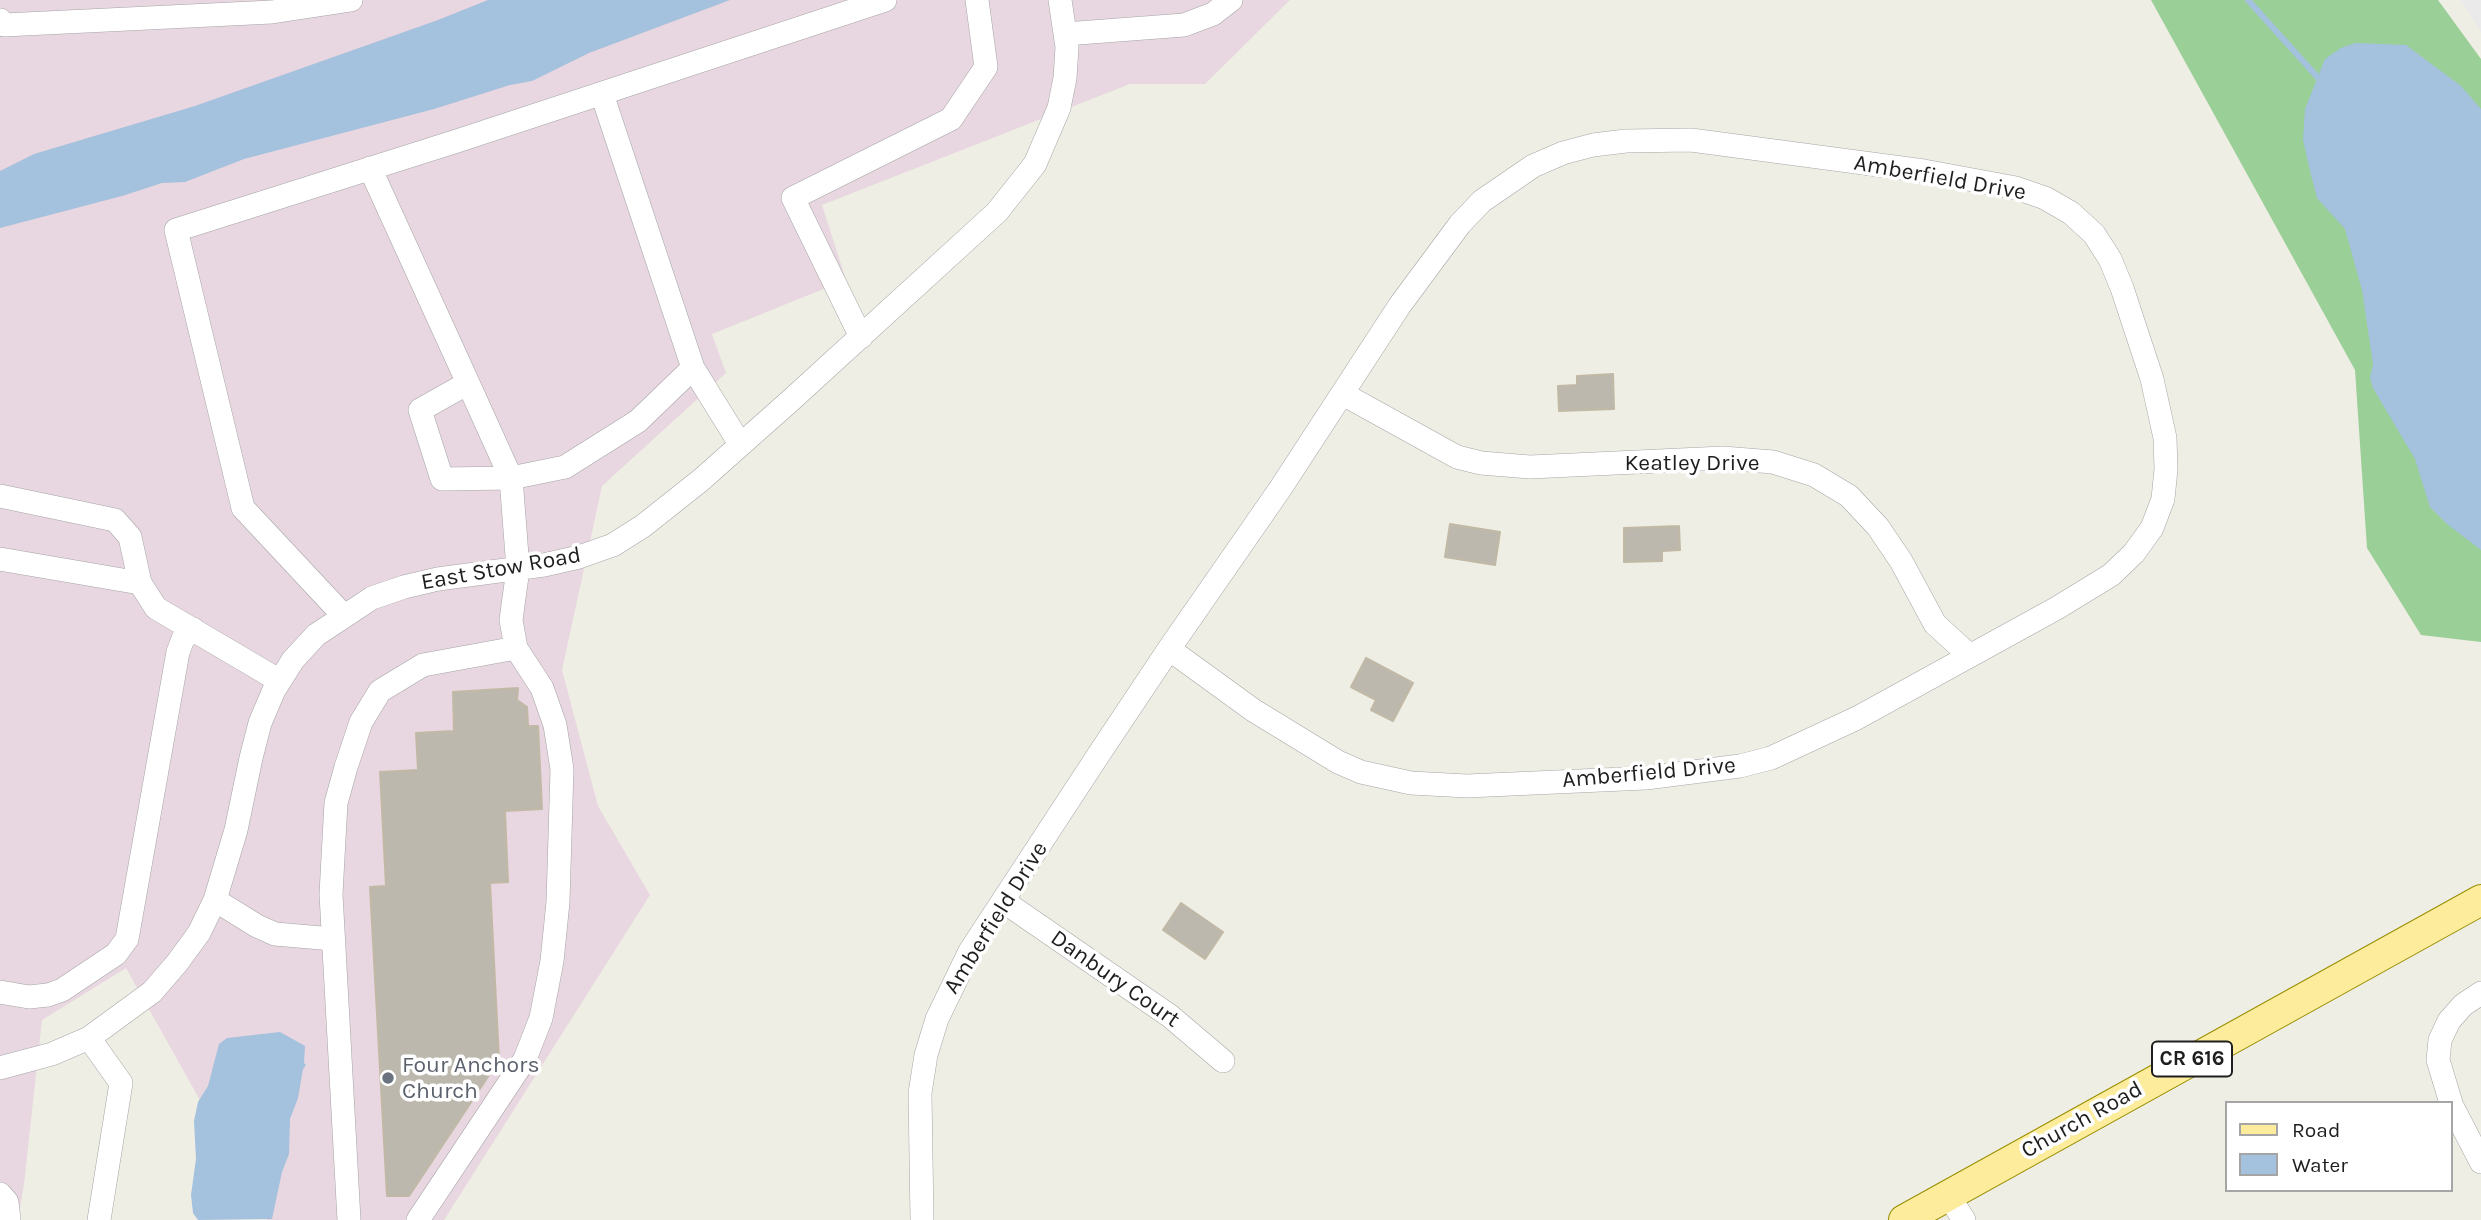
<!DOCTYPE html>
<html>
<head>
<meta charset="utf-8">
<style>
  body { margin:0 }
  #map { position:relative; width:2481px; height:1220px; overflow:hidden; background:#efeee4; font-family:Karla,sans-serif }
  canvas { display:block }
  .legend { position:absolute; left:2225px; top:1101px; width:228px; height:91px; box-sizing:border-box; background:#fff; border:2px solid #a5a5a5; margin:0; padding:9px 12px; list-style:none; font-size:21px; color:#1e1e1e }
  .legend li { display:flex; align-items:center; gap:14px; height:35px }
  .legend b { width:35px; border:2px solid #a5a5a5 }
</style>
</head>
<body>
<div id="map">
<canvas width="2481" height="1220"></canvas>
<ul class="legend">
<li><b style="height:9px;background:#fcec9c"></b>Road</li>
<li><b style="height:19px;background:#a4c1dd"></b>Water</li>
</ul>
</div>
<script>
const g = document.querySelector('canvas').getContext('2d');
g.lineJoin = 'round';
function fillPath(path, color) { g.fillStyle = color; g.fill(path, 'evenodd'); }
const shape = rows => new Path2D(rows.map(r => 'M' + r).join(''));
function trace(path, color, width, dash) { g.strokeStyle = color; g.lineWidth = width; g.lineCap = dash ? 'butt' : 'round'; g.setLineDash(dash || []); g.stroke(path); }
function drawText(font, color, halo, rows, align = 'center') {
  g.font = font + ' Karla,sans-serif'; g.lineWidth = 7; g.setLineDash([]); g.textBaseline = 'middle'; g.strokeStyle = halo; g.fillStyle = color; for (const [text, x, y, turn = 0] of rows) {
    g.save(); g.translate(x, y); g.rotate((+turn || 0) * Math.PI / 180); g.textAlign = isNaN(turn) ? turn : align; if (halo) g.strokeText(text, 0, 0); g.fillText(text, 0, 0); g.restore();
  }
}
const industrial = shape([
  [0,0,1290,0,1205,84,1130,84,822,205,846,280,712,334,726,373,602,486,562,670,598,806,650,895,444,1220,267,1220,126,968,42,1020,24,1184,18,1220,0,1220]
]);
const forest = shape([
  [2151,0,2438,0,2481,59,2481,642,2421,635,2367,548,2355,370]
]);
const parking = shape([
  [2461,0,2481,0,2481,33]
]);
const water = shape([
  [488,0,730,0,589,53,532,81,510,85,434,109,244,159,185,182,162,183,122,196,0,228,0,171,34,154,195,106,438,20],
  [2355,43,2406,45,2461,86,2481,109,2481,550,2447,524,2430,507,2415,459,2373,388,2370,378,2373,364,2362,290,2345,229,2317,198,2310,171,2303,140,2305,109,2325,59,2341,48],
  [280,1032,305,1046,304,1063,306,1065,303,1069,298,1098,290,1119,289,1154,282,1172,272,1219,198,1220,193,1213,191,1195,196,1159,194,1121,198,1102,208,1086,219,1044,227,1038]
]);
const stream = shape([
  [2248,0,2320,80]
]);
const building = shape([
  [1613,374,1614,409,1559,411,1558,386,1577,385,1577,376,1613,374],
  [1450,524,1500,532,1495,565,1445,557,1450,524],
  [1679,526,1680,550,1662,551,1662,561,1624,562,1624,528,1679,526],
  [1366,658,1413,683,1393,721,1371,710,1376,700,1351,687,1366,658],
  [518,688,517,700,527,707,528,726,538,726,542,809,505,811,508,882,490,883,499,1060,409,1196,387,1196,370,887,386,886,380,772,418,770,416,733,454,731,453,692,518,688],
  [1181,903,1223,932,1205,959,1163,930,1181,903]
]);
const minor = shape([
  [0,20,4,25,272,12,351,0],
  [1065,34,1184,25,1213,14,1231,0],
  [602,94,693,368],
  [370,168,468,383,511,478,442,479,420,410,468,383],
  [861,337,793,198,951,119,986,67,977,0],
  [1343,394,1457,457,1481,463,1530,467,1723,458,1773,462,1814,475,1849,496,1878,527,1901,561,1935,624,1969,655],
  [0,496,115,520,130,537,140,583,156,608,280,681],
  [0,559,140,583],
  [343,615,243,508,176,230,457,141,885,0],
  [215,900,257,926,275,934,333,939],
  [1003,901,1170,1016,1223,1061],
  [0,992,29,997,48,995,62,990,116,954,127,939,178,652,183,639,193,629],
  [89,1038,121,1083,99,1220],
  [0,1068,52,1054,89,1038,152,992,177,963,199,933,215,900,236,830,251,758,260,723,274,690,293,660,316,635,372,598,404,587,438,579,544,565,579,557,613,545,643,526,701,480,790,401,997,212,1035,164,1059,108,1065,78,1067,47,1060,0],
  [2451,1103,2438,1060,2440,1040,2449,1021,2463,1005,2481,993],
  [2451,1104,2481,1162],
  [0,1194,7,1202,9,1220],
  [1948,1195,1964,1220],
  [349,1220,331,894,336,803,346,767,361,722,380,691,423,665,516,648],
  [418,1220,525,1059,541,1018,552,961,558,902,562,769,555,725,542,688,516,648,511,620,518,569,511,478,565,467,638,421,693,368,740,444],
  [922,1220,920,1093,926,1055,937,1019,970,951,1099,754,1169,649,1280,489,1400,305,1460,224,1482,201,1533,166,1563,153,1593,145,1626,141,1691,140,1924,171,2016,188,2045,198,2071,213,2094,234,2110,259,2122,288,2152,379,2165,438,2166,469,2163,499,2152,528,2134,553,2111,575,2057,608,1857,718,1771,758,1740,766,1646,778,1467,786,1411,783,1361,772,1338,762,1253,710,1169,649]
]);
const major = shape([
  [1904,1220,2481,900]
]);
const markers = [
  [388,1078,7,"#6b7280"]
];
const shields = [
  [2192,1059,80]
];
const shieldNames = [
  ["CR 616",2192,1059]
];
const streetNames = [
  ["Amberfield Drive",1940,178,10],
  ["Keatley Drive",1692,463],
  ["East Stow Road",501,569,-10],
  ["Amberfield Drive",1649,773,-5],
  ["Amberfield Drive",996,918,-58],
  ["Danbury Court",1115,979,35],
  ["Church Road",2082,1120,-29]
];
const worshipNames = [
  ["Four Anchors",402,1065],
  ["Church",402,1091]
];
fillPath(industrial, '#e8d6e0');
fillPath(forest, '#9acf98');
fillPath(parking, '#eaeaea');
fillPath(water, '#a4c1dd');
trace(stream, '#a4c1dd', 6);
fillPath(building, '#bcb8ad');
trace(building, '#c1b9a6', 2);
trace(minor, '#a5a5a5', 24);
trace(major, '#988e00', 32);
trace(minor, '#fff', 23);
trace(major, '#fcec9c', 30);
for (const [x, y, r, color] of markers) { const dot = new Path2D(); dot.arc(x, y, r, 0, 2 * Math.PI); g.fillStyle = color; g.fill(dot); trace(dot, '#fff', 2.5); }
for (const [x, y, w] of shields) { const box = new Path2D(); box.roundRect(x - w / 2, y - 17.5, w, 35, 5); g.fillStyle = '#fff'; g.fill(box); trace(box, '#1e1e1e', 2); }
drawText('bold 21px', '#1e1e1e', null, shieldNames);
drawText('23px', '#1e1e1e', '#fff', streetNames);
drawText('23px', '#5b616d', '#fff', worshipNames, 'left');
</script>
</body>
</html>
